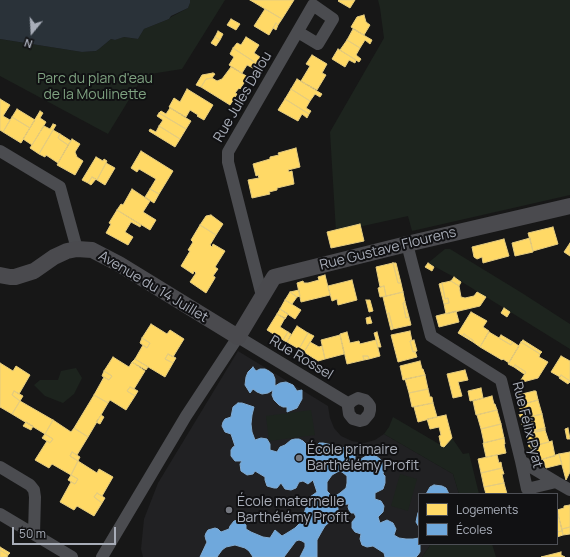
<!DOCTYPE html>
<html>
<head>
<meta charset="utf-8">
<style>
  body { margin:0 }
  #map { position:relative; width:570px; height:557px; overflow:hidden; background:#171717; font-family:Manrope,sans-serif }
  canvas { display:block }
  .legend { position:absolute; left:418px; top:493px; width:140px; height:52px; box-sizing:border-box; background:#111113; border:1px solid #4d4f55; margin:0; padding:5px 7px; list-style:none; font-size:12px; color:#a8adb8 }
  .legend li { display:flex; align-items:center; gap:8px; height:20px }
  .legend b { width:20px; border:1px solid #4d4f55 }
  .north { position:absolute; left:12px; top:12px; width:40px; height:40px; -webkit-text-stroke:3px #111113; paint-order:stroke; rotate:198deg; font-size:11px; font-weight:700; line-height:16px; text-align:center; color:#a8adb8 }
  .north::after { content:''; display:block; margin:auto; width:14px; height:18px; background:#a8adb8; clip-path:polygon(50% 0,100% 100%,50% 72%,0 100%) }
  .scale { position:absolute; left:12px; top:527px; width:104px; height:18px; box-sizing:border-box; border:2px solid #a8adb8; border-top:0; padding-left:5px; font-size:12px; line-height:14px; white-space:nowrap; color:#a8adb8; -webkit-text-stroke:3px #111113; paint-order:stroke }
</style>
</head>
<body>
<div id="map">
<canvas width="570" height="557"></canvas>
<ul class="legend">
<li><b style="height:11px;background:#ffd966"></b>Logements</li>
<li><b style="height:11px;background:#6fa8dc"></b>Écoles</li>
</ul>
<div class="north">N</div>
<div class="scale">50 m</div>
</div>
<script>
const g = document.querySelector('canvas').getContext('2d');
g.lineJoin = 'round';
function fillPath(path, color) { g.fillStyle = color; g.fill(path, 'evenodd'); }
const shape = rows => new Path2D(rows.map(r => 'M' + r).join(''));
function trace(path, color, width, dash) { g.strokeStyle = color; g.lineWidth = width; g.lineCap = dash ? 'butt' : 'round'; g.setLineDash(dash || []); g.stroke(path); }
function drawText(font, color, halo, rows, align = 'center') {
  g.font = font + ' Manrope,sans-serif'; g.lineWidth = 4; g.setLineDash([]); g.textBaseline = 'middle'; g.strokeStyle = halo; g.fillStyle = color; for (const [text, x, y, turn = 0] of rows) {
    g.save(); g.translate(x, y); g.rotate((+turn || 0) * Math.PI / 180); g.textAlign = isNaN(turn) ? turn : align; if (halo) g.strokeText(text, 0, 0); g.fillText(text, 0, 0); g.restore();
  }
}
const built = shape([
  [238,351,328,406,330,418,334,428,341,436,352,441,364,443,375,440,384,434,453,474,459,494,419,494,419,544,431,544,422,557,143,557,141,549,144,519,158,483]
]);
const green = shape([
  [190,0,225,0,182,69,144,75,108,134,0,76,0,39,82,52,96,51,99,49,111,39,115,40,124,37,138,39,144,29,169,19,171,17,188,8,190,3],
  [378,0,570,0,570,195,412,231,408,216,336,232,330,132,384,38,380,8],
  [445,249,450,249,522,293,570,324,570,349,454,277,428,263],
  [76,368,82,378,74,394,63,403,45,396,34,385,40,380,58,380,61,371],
  [311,410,315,435,269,441,266,416],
  [393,417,444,447,452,438,463,454,469,453,479,494,459,494,453,474,384,434,389,427],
  [400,474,417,479,408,511,391,506],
  [431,544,492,544,496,557,422,557]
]);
const water = shape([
  [0,0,190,0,190,3,188,8,171,16,169,19,144,29,138,39,124,37,115,40,111,39,99,49,96,51,82,52,0,39]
]);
const homes = shape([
  [250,0,294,0,282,19,250,0],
  [339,0,355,0,350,8,338,1,339,0],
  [265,9,282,19,278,25,276,23,269,35,254,26,265,9],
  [364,15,366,22,370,25,364,35,351,27,357,17,364,15],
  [231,19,240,24,236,30,227,25,231,19],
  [276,23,278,25,276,30,273,28,276,23],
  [353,29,372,40,370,44,365,40,360,48,347,40,353,29],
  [218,31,223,34,220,40,215,37,218,31],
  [215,37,220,40,216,46,211,43,215,37],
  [246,37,259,45,254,53,260,57,256,63,233,48,237,43,241,45,246,37],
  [347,40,360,48,356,55,361,59,359,62,340,50,347,40],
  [233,48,256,63,253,68,247,65,242,73,229,65,234,57,230,54,233,48],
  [338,49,356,60,355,63,349,60,345,67,332,59,338,49],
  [312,55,327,64,322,73,326,75,317,90,301,81,310,66,306,64,312,55],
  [231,67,248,77,240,89,239,88,235,93,237,94,230,105,201,87,206,79,212,78,217,81,222,79,231,67],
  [213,73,215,74,212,78,206,79,201,87,196,85,202,75,213,73],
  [297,79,322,94,320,97,315,94,310,101,291,89,297,79],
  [187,89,213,105,204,120,197,116,198,115,190,110,186,117,169,107,174,98,180,102,187,89],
  [291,89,310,101,306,108,311,111,309,114,285,99,291,89],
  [0,99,10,105,3,116,10,120,3,132,0,130,0,99],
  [285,99,309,114,307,118,302,114,298,121,278,110,285,99],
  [170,108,191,121,186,129,159,113,161,111,166,114,170,108],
  [17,109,35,120,30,128,12,117,17,109],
  [40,111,43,113,40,118,46,122,32,145,23,139,40,111],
  [159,113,186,129,180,139,159,126,163,120,157,116,159,113],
  [12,117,30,128,21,143,3,132,12,117],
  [53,124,56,125,39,154,30,148,44,126,50,129,53,124],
  [159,126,180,139,175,147,149,131,150,129,156,132,159,126],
  [53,130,60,134,58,138,59,139,68,145,58,163,46,155,45,157,39,154,53,130],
  [60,134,71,141,68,145,59,139,58,138,60,134],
  [72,139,80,144,75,152,77,157,83,161,75,175,57,165,72,139],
  [296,148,300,167,288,170,289,172,292,171,294,184,277,188,277,190,269,192,270,194,252,198,248,180,259,178,258,175,256,176,253,164,270,159,270,157,279,155,278,153,296,148],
  [141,151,173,171,159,194,150,189,156,179,139,169,137,172,131,168,141,151],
  [96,157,103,161,104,159,107,161,97,180,92,177,88,183,82,180,96,157],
  [106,163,115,168,105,185,97,180,106,163],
  [92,177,96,179,91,185,88,183,92,177],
  [132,189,150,201,143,212,156,220,150,230,117,210,121,204,123,205,132,189],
  [150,189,159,194,154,203,145,197,150,189],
  [117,210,141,225,140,227,131,222,125,232,133,237,128,245,106,233,111,224,109,223,117,210],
  [211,215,223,224,216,235,200,225,206,216,211,215],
  [360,224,364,241,331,248,327,232,360,224],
  [200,225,216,235,210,245,212,247,213,244,225,251,215,267,218,269,213,276,215,277,215,278,206,293,190,282,196,273,194,271,193,274,181,266,190,251,188,250,193,242,191,240,200,225],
  [553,227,558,244,533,251,528,233,553,227],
  [530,238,533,252,515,256,512,243,530,238],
  [504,239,509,256,483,263,482,257,477,259,474,257,472,247,504,239],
  [570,243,570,256,564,252,570,243],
  [393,263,396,263,401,283,398,283,393,263],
  [393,263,398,283,401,283,403,292,386,296,384,286,380,287,376,267,393,263],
  [428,263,434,267,432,271,425,267,428,263],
  [325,275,330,295,301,302,297,283,303,281,304,283,308,283,319,280,318,277,325,275],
  [454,277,461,282,459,286,451,281,454,277],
  [352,280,357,300,338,305,337,299,332,301,328,286,352,280],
  [451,281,459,286,461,297,465,298,474,296,477,292,486,297,480,306,446,314,444,304,449,303,448,298,445,299,442,283,451,281],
  [442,283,445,299,448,298,449,303,444,304,439,284,442,283],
  [384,286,386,296,380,297,378,288,384,286],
  [299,290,300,296,297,297,290,292,299,290],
  [290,292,297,297,292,304,285,300,290,292],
  [403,292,405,302,403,303,406,318,409,317,411,325,393,329,389,313,387,314,383,297,403,292],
  [285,300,301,310,295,319,280,309,285,300],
  [366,300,370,300,373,311,369,312,366,300],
  [405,302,409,317,406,318,403,303,405,302],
  [504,308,510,312,507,317,501,313,504,308],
  [280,309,288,314,285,319,277,314,280,309],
  [456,311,459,322,439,327,436,316,456,311],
  [471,312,487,321,483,327,489,331,480,347,473,342,474,341,464,334,463,336,458,333,471,312],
  [389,313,393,329,391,330,387,314,389,313],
  [277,314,285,318,280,327,288,332,283,340,267,330,277,314],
  [370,317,372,323,367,324,366,318,370,317],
  [151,324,167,334,170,330,184,339,173,357,168,354,165,359,173,363,165,377,135,359,143,345,147,348,150,343,142,338,151,324],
  [297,326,308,333,299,349,287,342,297,326],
  [410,331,412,341,410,341,413,352,415,351,417,357,398,362,391,335,410,331],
  [288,332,291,334,287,342,283,340,288,332],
  [347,332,350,343,359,341,360,344,376,340,380,356,369,359,368,356,363,356,364,360,347,364,340,334,347,332],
  [377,332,381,347,378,347,374,333,377,332],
  [489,332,511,345,513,342,519,346,509,363,503,359,502,360,480,347,489,332],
  [308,333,314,336,304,352,299,349,308,333],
  [464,334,474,341,473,342,463,336,464,334],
  [340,335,344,354,325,359,321,340,340,335],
  [501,335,513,342,511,345,499,338,501,335],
  [142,338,150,343,147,348,140,343,142,338],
  [414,340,417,351,413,352,410,341,414,340],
  [523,340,542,352,540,354,521,342,523,340],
  [310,342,319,347,322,346,325,359,318,361,304,352,310,342],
  [521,342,540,354,539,357,548,362,538,378,519,383,526,372,515,365,514,367,508,364,521,342],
  [168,354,176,358,173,363,165,359,168,354],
  [363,356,368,356,369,359,364,360,363,356],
  [561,356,570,361,570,383,569,382,570,381,561,375,560,377,551,372,561,356],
  [113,357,129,367,132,362,145,371,134,389,130,387,127,391,135,396,126,410,110,400,108,403,94,395,104,377,109,380,112,376,104,371,113,357],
  [135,359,148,367,146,370,132,362,135,359],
  [420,361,422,369,423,369,425,375,403,380,400,366,420,361],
  [0,363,13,371,16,366,30,375,19,394,14,391,12,395,20,401,12,414,0,407,0,363],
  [515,365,526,372,524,374,514,367,515,365],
  [465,370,468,380,458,382,462,396,453,398,447,374,465,370],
  [104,371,112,376,109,380,102,376,104,371],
  [425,375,428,389,409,393,405,379,425,375],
  [561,375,570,381,568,384,559,378,561,375],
  [130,387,138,391,135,396,127,391,130,387],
  [481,388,483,398,470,401,468,391,481,388],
  [428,389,430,397,432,397,433,403,412,407,409,393,428,389],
  [14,391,23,396,20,401,12,395,14,391],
  [534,391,536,391,538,400,521,405,518,395,534,391],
  [94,395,108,403,88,437,74,428,94,395],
  [492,396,494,404,495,404,497,410,476,415,473,401,492,396],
  [538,400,542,414,521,419,519,414,521,413,519,405,538,400],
  [20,401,53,420,45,434,12,414,20,401],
  [433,403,437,417,418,422,414,407,433,403],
  [497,410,501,424,481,429,477,415,497,410],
  [542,414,545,428,526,433,524,425,522,425,521,419,542,414],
  [101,415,104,417,100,424,96,422,101,415],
  [446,415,452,438,444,447,441,446,439,436,441,435,439,427,430,429,427,419,446,415],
  [53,420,71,432,74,428,88,437,77,455,72,452,70,456,78,461,71,475,52,464,49,468,35,460,47,441,50,443,53,439,45,434,53,420],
  [26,422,33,426,31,430,23,426,26,422],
  [501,424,504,438,484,443,481,429,501,424],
  [545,428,545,430,526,434,526,433,545,428],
  [568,428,570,439,567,439,565,429,568,428],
  [545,430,549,442,529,447,526,434,545,430],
  [45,434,53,439,50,443,42,438,45,434],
  [504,438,505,444,504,444,506,453,486,457,483,443,504,438],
  [552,441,555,456,536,461,534,452,532,453,531,447,552,441],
  [72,452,80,457,78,461,70,456,72,452],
  [570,452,570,472,566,480,559,454,570,452],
  [559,454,562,464,546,468,543,459,559,454],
  [497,455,499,463,501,462,502,468,481,473,478,459,497,455],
  [78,461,97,473,99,469,113,477,102,496,97,493,94,497,102,503,94,516,77,506,74,510,60,502,71,482,75,484,78,479,71,475,78,461],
  [502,468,504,474,502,474,504,483,484,487,481,473,502,468],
  [71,475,78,479,75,484,68,480,71,475],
  [504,483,507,494,486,494,484,487,504,483],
  [97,493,105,498,102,503,94,497,97,493],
  [570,505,570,527,562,529,557,510,564,508,564,506,570,505],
  [557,510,562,531,557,532,557,510],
  [570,527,570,534,563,535,562,529,570,527],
  [562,531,563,535,557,537,557,532,562,531],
  [0,547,10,553,8,555,0,550,0,547],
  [0,550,8,555,7,557,0,557,0,550],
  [561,552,561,555,565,557,541,557,561,552]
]);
const schools = shape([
  [253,367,256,371,260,369,265,369,269,371,273,374,275,379,275,386,280,383,286,382,293,385,297,391,302,390,302,399,297,408,287,412,287,407,283,407,279,405,274,400,272,395,273,390,268,393,262,394,257,392,253,389,250,393,245,385,246,377,248,372,253,367],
  [238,403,242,403,254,407,252,415,251,424,252,432,255,440,261,438,267,439,270,444,270,450,277,452,280,447,285,445,291,440,295,439,299,439,303,441,306,444,310,451,316,452,316,449,317,446,319,443,323,443,332,445,335,446,336,449,339,447,342,447,351,450,355,455,355,459,353,462,359,463,361,459,366,456,371,455,376,456,380,459,383,464,384,469,383,474,385,476,385,483,383,489,375,493,375,499,381,501,384,506,383,512,378,517,380,523,387,520,393,523,396,529,394,535,399,538,406,539,413,539,419,538,419,544,420,544,420,552,418,555,416,557,385,557,384,553,373,546,367,547,362,545,360,539,361,534,355,532,352,528,352,522,356,517,354,513,351,513,349,510,348,507,349,504,338,505,338,512,336,516,325,526,322,531,317,540,317,557,300,557,305,547,305,543,302,541,299,540,296,541,284,557,253,557,249,551,245,548,235,545,226,547,222,550,217,557,200,557,207,542,206,540,205,536,206,533,208,530,215,528,218,529,221,532,229,529,230,526,234,521,238,520,241,521,246,525,246,529,251,532,263,537,270,538,275,530,282,536,287,533,295,528,299,524,304,514,308,500,310,497,317,492,313,480,308,484,303,481,299,482,296,488,291,490,285,489,281,483,277,488,274,488,267,486,265,480,265,477,255,471,253,474,247,475,241,471,240,464,242,461,235,461,231,456,231,450,233,447,235,446,231,434,225,432,222,426,223,422,225,419,231,417,233,407,238,403],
  [339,471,342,472,347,476,347,483,346,488,340,493,337,495,331,495,327,491,327,482,332,475,339,471],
  [434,485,442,486,446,488,449,494,426,494,430,487,434,485],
  [418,513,419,513,419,527,416,522,417,517,418,513]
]);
const street = shape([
  [0,151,60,187,77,249],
  [407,244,431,336,501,380,521,461,527,489,556,482,570,490],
  [262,296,228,162,228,152,313,5,333,19,318,44,298,32],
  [521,461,556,482],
  [0,467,30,485,34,490,35,497,34,534],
  [0,514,72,557],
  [102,557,186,416,238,337,349,404,348,407,349,414,353,419,360,421,364,420,369,414,370,410,370,406,368,403,365,400,358,398,352,401,349,404]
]);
const secondary = shape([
  [0,275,10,277,15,277,34,271,54,257,67,251,77,249,92,250,119,264,238,337,274,277,407,244,570,206]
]);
const markers = [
  [299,458,4,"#757880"],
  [229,510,4,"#757880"]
];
const parkNames = [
  ["Parc du plan d'eau",95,79],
  ["de la Moulinette",95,95]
];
const streetNames = [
  ["Rue Jules Dalou",243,97,-60],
  ["Rue Gustave Flourens",388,249,-14],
  ["Avenue du 14 Juillet",153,287,31],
  ["Rue Rossel",301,358,31],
  ["Rue Félix Pyat",527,425,76]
];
const poiNames = [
  ["École primaire",307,450],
  ["Barthélémy Profit",307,466],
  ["École maternelle",237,502],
  ["Barthélémy Profit",237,518]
];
fillPath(built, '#212123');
fillPath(green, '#1d241e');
fillPath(water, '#2a3239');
fillPath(homes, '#ffd966');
trace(homes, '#e5cc7f', 1);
fillPath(schools, '#6fa8dc');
trace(schools, '#80aad1', 1);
trace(street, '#4b4c50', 12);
trace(secondary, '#4a4a4e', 16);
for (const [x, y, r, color] of markers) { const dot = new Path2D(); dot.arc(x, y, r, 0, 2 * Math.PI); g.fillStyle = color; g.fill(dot); trace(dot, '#111113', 1.5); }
drawText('14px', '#7fa381', '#111113', parkNames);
drawText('14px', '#a8adb8', '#111113', streetNames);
drawText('14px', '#a8adb8', '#111113', poiNames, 'left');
</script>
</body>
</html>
